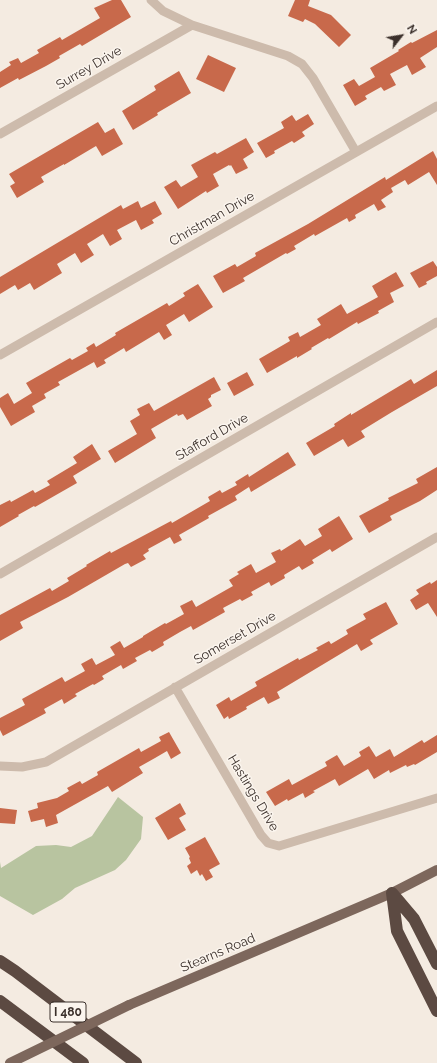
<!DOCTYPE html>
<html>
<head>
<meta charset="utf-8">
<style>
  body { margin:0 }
  #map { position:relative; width:437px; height:1063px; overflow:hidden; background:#f4ebe1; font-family:Raleway,sans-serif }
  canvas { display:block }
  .north { position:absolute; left:381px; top:16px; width:40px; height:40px; -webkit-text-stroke:3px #fbf5ee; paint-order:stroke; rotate:59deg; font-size:11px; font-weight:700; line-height:16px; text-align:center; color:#3b302b }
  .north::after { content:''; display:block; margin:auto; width:14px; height:18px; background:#3b302b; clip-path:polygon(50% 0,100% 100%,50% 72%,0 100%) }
</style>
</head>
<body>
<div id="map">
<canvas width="437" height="1063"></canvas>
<div class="north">N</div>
</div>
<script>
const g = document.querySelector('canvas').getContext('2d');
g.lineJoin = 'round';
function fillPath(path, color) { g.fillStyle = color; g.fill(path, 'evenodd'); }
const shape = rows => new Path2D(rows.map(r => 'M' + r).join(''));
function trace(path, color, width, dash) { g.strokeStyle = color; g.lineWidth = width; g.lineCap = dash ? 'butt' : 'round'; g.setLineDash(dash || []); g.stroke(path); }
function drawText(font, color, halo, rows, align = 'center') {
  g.font = font + ' Raleway,sans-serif'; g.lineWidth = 3; g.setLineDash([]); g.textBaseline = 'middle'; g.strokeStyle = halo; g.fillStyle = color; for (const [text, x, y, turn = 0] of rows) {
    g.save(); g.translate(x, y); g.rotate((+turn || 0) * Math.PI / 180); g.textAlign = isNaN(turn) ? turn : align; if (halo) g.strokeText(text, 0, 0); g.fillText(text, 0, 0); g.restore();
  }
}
const green = shape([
  [118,797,143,817,141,839,126,860,115,870,75,888,62,899,33,915,0,896,0,862,1,868,36,846,56,845,71,847,92,836]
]);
const building = shape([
  [112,0,121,0,131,17,82,46,80,44,59,56,60,58,46,66,19,80,18,78,0,88,0,72,11,65,9,62,18,58,21,63,39,53,37,50,60,37,62,40,100,18,94,8],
  [295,0,310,0,308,6,331,15,351,35,339,47,315,24,305,19,303,22,288,16],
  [437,30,437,47,420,58,426,67,412,75,407,65,390,74,396,85,384,91,381,87,365,96,367,99,355,106,343,85,354,79,359,86,375,77,370,68,399,51,398,50,411,42,412,43],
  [208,55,236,68,224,92,196,79],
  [179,71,191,93,157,113,158,115,133,130,122,111,156,90,154,86],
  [308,114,314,124,302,132,305,136,294,143,292,141,274,151,275,153,266,158,257,143,284,128,281,122,292,115,296,121],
  [98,122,105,133,114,128,123,144,102,156,96,146,64,165,64,164,41,177,44,182,17,198,10,186,15,183,9,174],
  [246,138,254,152,243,159,248,168,236,174,231,165,230,166,229,165,213,174,219,186,207,193,206,191,178,209,164,187,176,180,181,187,198,177,191,165,215,152,217,154],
  [433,151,437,159,437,185,429,172,408,185,405,180,391,188,393,192,381,200,386,207,378,211,374,204,355,215,356,218,349,222,347,218,315,236,314,234,294,246,296,249,287,254,286,253,243,278,245,281,223,293,213,276,235,264,237,267,256,256,255,253,308,224,385,177,386,180],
  [138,201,141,208,155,201,162,214,152,220,154,223,141,230,136,220,117,230,122,239,110,246,103,234,87,244,94,255,81,263,75,253,57,264,62,273,34,290,30,283,18,290,15,285,0,294,0,277,121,205,123,209],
  [433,261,437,267,437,276,426,282,427,284,419,288,410,273],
  [396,272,404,286,390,293,394,302,378,311,379,313,358,324,357,322,329,339,328,338,311,348,312,349,297,358,297,356,267,373,259,359,290,341,288,337,298,332,300,337,321,325,317,319,341,304,347,314,378,297,372,286],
  [198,284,213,307,189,322,184,314,166,325,172,335,164,340,159,332,126,352,124,348,104,360,106,363,97,368,94,362,58,382,60,385,44,394,46,398,32,406,35,412,11,426,0,407,0,398,8,393,14,404,32,393,26,383,70,358,72,360,88,351,86,348,94,343,96,347,116,335,115,333,167,303,169,306,185,296,183,293],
  [437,370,437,386,392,412,361,431,365,437,348,447,343,439,314,456,306,443,335,426,334,424,351,413,351,415,411,379,414,384],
  [247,372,254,385,234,396,227,383],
  [214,377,221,390,211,395,211,397,208,399,212,406,187,420,183,414,178,416,177,414,151,429,156,438,115,463,108,451,137,434,130,421,140,415,137,409,149,403,154,411],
  [92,444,101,459,73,476,77,483,35,507,34,506,18,515,19,516,0,527,0,505,10,500,11,502,33,490,35,493,50,485,47,481,77,463,73,457],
  [288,452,296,465,251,492,249,487,235,496,237,500,208,516,209,518,179,535,182,540,174,544,170,537,148,549,149,551,143,555,146,559,131,567,128,563,125,564,68,597,20,622,23,628,0,641,0,615,50,588,52,591,69,581,67,578,87,566,86,565,110,551,111,553,171,521,172,523,210,501,208,497,220,490,222,493,237,485,235,482,248,474,249,477],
  [437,467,437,490,420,501,390,516,392,520,369,533,359,516,389,500,388,498,418,483,416,479],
  [339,516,353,539,332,552,330,549,312,560,314,563,302,570,299,566,284,575,285,578,271,586,269,582,251,592,253,595,242,601,240,599,223,608,225,612,193,630,191,626,180,632,163,642,164,645,152,652,150,650,135,658,137,661,123,669,121,665,102,676,104,679,94,685,93,684,75,694,77,696,64,704,62,699,44,709,46,713,3,736,0,730,0,718,25,705,22,699,62,677,65,682,85,671,81,664,92,658,96,665,115,655,110,647,120,641,124,648,143,637,143,636,165,623,166,624,184,614,180,606,192,600,196,607,233,586,229,580,239,574,237,572,251,564,256,573,276,562,271,553,280,549,281,551,300,539,305,546,322,536,318,529],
  [437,580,437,617,428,603,416,610,410,600,419,594,416,590,430,582,431,584],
  [386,602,398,624,370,640,373,644,361,651,357,644,277,692,280,698,268,704,264,697,246,707,247,709,229,719,228,716,224,719,216,705,229,697,231,701,257,686,255,682,298,658,299,660,318,650,316,648,329,641,331,644,348,634,346,630,366,619,363,614],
  [169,732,181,753,171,759,167,751,155,758,139,767,143,773,112,792,108,786,56,815,58,823,46,827,44,819,31,822,28,811,38,808,37,803,57,798,69,791,67,788,80,781,82,784,98,775,97,772,139,748,141,752,161,741,159,737],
  [437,735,437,752,415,765,414,764,407,767,406,765,390,773,389,770,374,779,368,769,339,786,335,779,313,791,315,792,305,798,303,793,288,801,287,799,275,806,266,792,289,779,292,785,327,766,325,762,337,755,344,766,361,756,359,752,369,746,376,757,390,749,394,757,422,740,424,743],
  [180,803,186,814,179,818,186,830,168,840,155,818],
  [0,808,17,810,15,824,0,823],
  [205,837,220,864,209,870,213,877,206,881,202,874,200,876,197,870,191,874,187,866,191,863,189,858,190,857,185,848]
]);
const street = shape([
  [151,0,163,11,192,25,288,56,302,64,313,78,356,152],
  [0,134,192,25],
  [0,355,437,106],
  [0,574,437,322],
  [175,687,261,835,268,843,279,846,437,798],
  [0,766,22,767,46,762,437,537]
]);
const primary = shape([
  [129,1005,392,893,437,870]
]);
const highway = shape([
  [392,893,397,931,437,1011],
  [392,893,414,919,437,964],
  [0,961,15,971,136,1063],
  [0,1001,83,1063]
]);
const primaryBridge = shape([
  [10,1063,129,1005]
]);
const shields = [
  [68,1012,36]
];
const shieldNames = [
  ["I 480",68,1012]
];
const streetNames = [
  ["Surrey Drive",89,68,-30],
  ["Christman Drive",212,219,-30],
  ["Stafford Drive",212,437,-30],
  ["Somerset Drive",235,638,-30],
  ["Hastings Drive",253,793,59],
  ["Stearns Road",218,953,-23]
];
fillPath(green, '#b8c4a0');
fillPath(building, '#c8694b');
trace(street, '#cdbbac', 9);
trace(primary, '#7d675c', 10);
trace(highway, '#5c4a42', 12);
trace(primaryBridge, '#7d675c', 10);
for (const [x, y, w] of shields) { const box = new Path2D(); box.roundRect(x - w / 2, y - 10, w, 20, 3); g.fillStyle = '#fbf5ee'; g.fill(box); trace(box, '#3b302b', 1); }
drawText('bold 12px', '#3b302b', null, shieldNames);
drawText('13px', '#3b302b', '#fbf5ee', streetNames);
</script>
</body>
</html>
